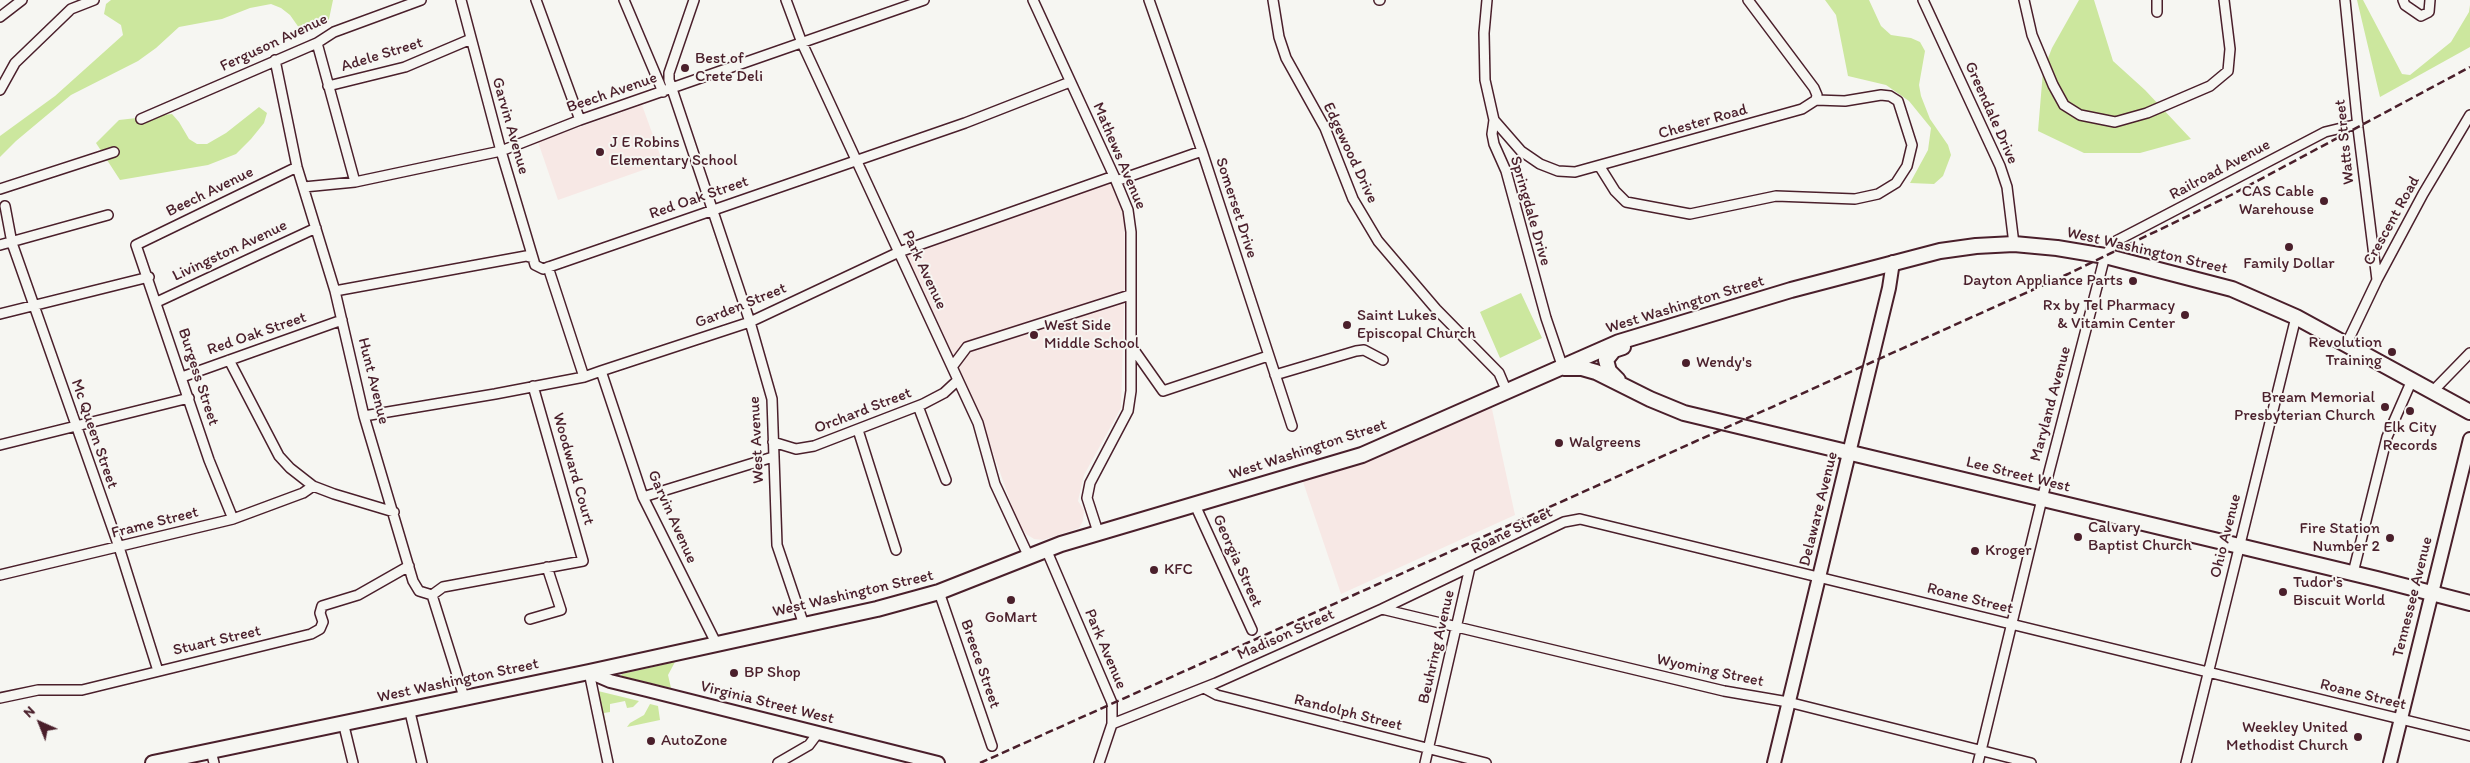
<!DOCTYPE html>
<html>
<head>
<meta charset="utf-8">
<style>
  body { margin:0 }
  #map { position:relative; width:2470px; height:763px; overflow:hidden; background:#f6f6f2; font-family:Itim,sans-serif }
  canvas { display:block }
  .north { position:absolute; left:15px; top:698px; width:50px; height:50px; -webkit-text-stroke:4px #f6f6f2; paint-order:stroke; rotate:316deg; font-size:14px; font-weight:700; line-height:20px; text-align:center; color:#4a1f2b }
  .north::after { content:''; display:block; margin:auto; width:18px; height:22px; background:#4a1f2b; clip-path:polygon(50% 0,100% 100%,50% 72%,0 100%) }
</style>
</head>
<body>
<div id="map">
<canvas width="2470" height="763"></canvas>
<div class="north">N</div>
</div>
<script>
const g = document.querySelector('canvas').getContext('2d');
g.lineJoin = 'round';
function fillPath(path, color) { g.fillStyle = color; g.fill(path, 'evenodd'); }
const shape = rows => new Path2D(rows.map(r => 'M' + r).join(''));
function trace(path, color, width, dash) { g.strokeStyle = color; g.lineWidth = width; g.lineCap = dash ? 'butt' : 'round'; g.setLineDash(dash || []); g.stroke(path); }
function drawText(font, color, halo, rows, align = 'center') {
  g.font = font + ' Itim,sans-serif'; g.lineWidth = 4; g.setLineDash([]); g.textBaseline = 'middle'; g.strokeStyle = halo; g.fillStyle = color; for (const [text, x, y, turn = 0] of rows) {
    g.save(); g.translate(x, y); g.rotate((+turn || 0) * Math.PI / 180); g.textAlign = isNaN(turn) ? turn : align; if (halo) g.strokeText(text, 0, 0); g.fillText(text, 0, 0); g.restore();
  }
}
const built = shape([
  [642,105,663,163,558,200,538,142],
  [1112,182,1124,216,1125,274,1121,408,1084,475,1078,501,1084,510,1083,521,1079,528,1043,540,1034,539,1026,534,1018,523,975,402,907,255],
  [1490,400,1515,515,1341,594,1300,473]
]);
const green = shape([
  [111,0,333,0,329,19,322,27,312,31,302,32,290,15,281,8,271,4,250,8,222,19,179,27,156,48,138,61,71,95,16,141,0,157,0,136,55,96,123,35,121,25,104,14,106,4],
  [1825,0,1869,0,1881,26,1891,35,1911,38,1920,42,1925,51,1919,85,1921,96,1930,119,1948,145,1951,155,1943,176,1934,184,1910,183,1928,150,1931,128,1909,101,1886,85,1848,76,1836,15],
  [2079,0,2094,0,2113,61,2145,90,2191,139,2140,153,2084,153,2038,131,2043,71,2052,48],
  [2357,0,2363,0,2402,74,2410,75,2451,42,2469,12,2470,5,2470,47,2380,97],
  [259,107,267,113,264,123,251,139,236,154,208,165,120,180,96,143,119,120,172,114,179,122,189,139,197,144,207,144,226,133],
  [1521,293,1542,338,1500,358,1480,312],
  [675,662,668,675,671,688,621,676,622,674],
  [598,691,639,701,633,707,627,708,625,701,610,704,610,712,604,713,613,763],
  [650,704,658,706,660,720,627,727,630,723,644,715]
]);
const street = shape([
  [461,0,501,151,533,258],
  [536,0,580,120],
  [624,0,663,92],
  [694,0,669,73,669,80,750,322,772,399,777,545,804,625],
  [786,0,802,43,978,423,995,484,1028,555],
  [1033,0,1114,176,1128,210,1131,232,1131,391,1128,411,1090,483,1087,498,1098,532],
  [1149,0,1202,151,1292,426],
  [1273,0,1279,37,1286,58,1325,128,1353,199,1378,241,1436,309,1499,373,1507,392],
  [1379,0,1380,0],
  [1487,0,1484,33,1485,80,1494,120,1492,134,1494,144,1506,171,1546,318,1563,368],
  [1748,0,1814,88,1817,95,1816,100],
  [1923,0,2000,166,2007,187,2014,244],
  [2024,0,2032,35,2053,85,2064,105,2080,115,2115,122,2147,113,2210,86,2228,71,2230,49,2224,0],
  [2157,0,2157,12],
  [2345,0,2358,128,2377,280],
  [2403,0,2405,5,2421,16,2429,12,2430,0],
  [0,17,22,0],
  [317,43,355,182],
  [275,60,297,167,335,291,364,416,413,581,419,591,432,595,464,697],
  [328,86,405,67,471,39],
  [0,90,15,63,71,9,94,0],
  [141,119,317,43,334,32,421,0],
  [1494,120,1521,151,1540,164,1558,171,1575,172,1802,109,1816,100],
  [1600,167,1615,191,1626,202,1690,214,1776,196,1855,199,1878,194,1896,183,1907,166,1912,145,1898,101,1890,96,1881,95,1845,101,1816,100],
  [1116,181,1202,151],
  [304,187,355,182,501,151,580,120,924,0],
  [0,189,114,152],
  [5,206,12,243,119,547,158,671],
  [0,245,108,215],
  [548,267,584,377],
  [335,291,526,256,533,258,535,265,543,269,965,123,1070,82],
  [157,302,316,228],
  [0,314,149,277],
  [2346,345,2377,280,2423,194,2470,115],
  [1132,347,1163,391,1268,356],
  [229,360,279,456,290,468,313,486,334,494,394,512],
  [952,367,967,347,1130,295],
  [601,371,643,497,716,643],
  [1275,375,1356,351,1364,350,1383,360],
  [182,377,342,320],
  [2433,391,2470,353],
  [918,406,946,480],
  [364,416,495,394,584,377,601,371,750,322,899,252,1114,176],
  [858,430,896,550],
  [773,442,796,449,814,446,923,404,944,393,958,380],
  [0,445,189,398],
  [643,497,773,457],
  [1195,505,1252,630],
  [233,519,209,460,136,245,297,167],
  [1046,549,1112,703,1112,724,1099,763],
  [2353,573,2387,437,2412,380],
  [0,575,233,519,303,493,313,486],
  [939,592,992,746],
  [432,595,443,587,583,561,533,386],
  [1382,609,1724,691,1788,702,2031,763],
  [530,619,561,610,547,567],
  [589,672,608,763],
  [1204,688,1217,695,1486,763],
  [0,698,38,690,82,690,311,634,320,629,323,622,320,613,322,606,358,595,409,566],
  [409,708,422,763],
  [343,722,353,763],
  [1112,724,1216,683,1382,609,1564,522,1580,519,2470,736],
  [211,751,214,763],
  [778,763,809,745,818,733],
  [1425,763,1470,567],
  [1978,763,2042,499,2105,256,2116,241,2143,227,2325,132,2358,124],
  [2186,763,2296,317]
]);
const secondary = shape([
  [589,672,610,681,647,690,938,763],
  [1774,763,1889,288,1893,262],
  [2390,763,2470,439]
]);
const primary = shape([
  [1564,368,1582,368,1596,372,1650,399,1684,413,2377,579,2470,603],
  [1618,380,1609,371,1606,360,1614,350,1623,347],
  [153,763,589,672,877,609,939,592,1061,544,1362,455,1619,342,1791,290,1940,251,1976,246,2014,244,2057,248,2105,256,2232,289,2296,317,2470,412]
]);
const rail = shape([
  [980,763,2068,274,2231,195,2470,67]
]);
const markers = [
  [685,68,5,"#4a1f2b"],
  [600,152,5,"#4a1f2b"],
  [2324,201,5,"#4a1f2b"],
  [2289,247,5,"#4a1f2b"],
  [2133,281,5,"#4a1f2b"],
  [2185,315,5,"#4a1f2b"],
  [1347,325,5,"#4a1f2b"],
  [1034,335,5,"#4a1f2b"],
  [2392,352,5,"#4a1f2b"],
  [1686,363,5,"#4a1f2b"],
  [2385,407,5,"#4a1f2b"],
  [2410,411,5,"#4a1f2b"],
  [1559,443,5,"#4a1f2b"],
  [2078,537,5,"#4a1f2b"],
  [2390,538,5,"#4a1f2b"],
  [1975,551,5,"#4a1f2b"],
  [1154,570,5,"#4a1f2b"],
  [2283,592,5,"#4a1f2b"],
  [1011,600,5,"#4a1f2b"],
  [734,673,5,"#4a1f2b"],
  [2358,737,5,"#4a1f2b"],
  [651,741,5,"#4a1f2b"]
];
const streetNames = [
  ["Ferguson Avenue",274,43,-25],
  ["Adele Street",382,55,-17],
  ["Beech Avenue",612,93,-19],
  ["Greendale Drive",1991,113,66],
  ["Chester Road",1703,122,-16],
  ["Garvin Avenue",510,126,74],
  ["Watts Street",2345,142,-96],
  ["Edgewood Drive",1350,153,65],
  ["Mathews Avenue",1119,156,67],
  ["Railroad Avenue",2220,170,-28],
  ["Beech Avenue",210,192,-26],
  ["Red Oak Street",699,198,-19],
  ["Somerset Drive",1236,208,72],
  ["Springdale Drive",1530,211,74],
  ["Crescent Road",2392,221,-61],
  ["Livingston Avenue",230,251,-25],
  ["West Washington Street",2147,251,13],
  ["Park Avenue",924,270,65],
  ["West Washington Street",1685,305,-17],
  ["Garden Street",741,306,-22],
  ["Red Oak Street",257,334,-19],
  ["Burgess Street",198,377,72],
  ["Hunt Avenue",373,381,76],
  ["Maryland Avenue",2051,404,-75],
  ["Orchard Street",863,411,-21],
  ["Mc Queen Street",94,434,71],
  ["West Avenue",757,440,-93],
  ["West Washington Street",1308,450,-18],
  ["Woodward Court",573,469,74],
  ["Lee Street West",2018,475,14],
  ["Delaware Avenue",1819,509,-76],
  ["Garvin Avenue",672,517,66],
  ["Frame Street",155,523,-14],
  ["Roane Street",1512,531,-26],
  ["Ohio Avenue",2226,536,-76],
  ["Georgia Street",1237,561,66],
  ["West Washington Street",853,594,-13],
  ["Tennessee Avenue",2413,597,-76],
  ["Roane Street",1970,599,14],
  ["Madison Street",1286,635,-24],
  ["Stuart Street",217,641,-13],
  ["Beuhring Avenue",1437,647,-77],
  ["Park Avenue",1105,649,67],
  ["Breece Street",980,664,71],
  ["Wyoming Street",1710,671,12],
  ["West Washington Street",458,681,-12],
  ["Roane Street",2363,695,14],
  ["Virginia Street West",767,703,14],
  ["Randolph Street",1348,713,14]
];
const poiNames = [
  ["Best of",695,59],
  ["Crete Deli",695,77],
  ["J E Robins",610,143],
  ["Elementary School",610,161],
  ["CAS Cable",2314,192,"right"],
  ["Warehouse",2314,210,"right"],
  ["Family Dollar",2289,264,"center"],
  ["Dayton Appliance Parts",2123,281,"right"],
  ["Rx by Tel Pharmacy",2175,306,"right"],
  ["& Vitamin Center",2175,324,"right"],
  ["Saint Lukes",1357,316],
  ["Episcopal Church",1357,334],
  ["West Side",1044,326],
  ["Middle School",1044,344],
  ["Revolution",2382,343,"right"],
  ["Training",2382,361,"right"],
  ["Wendy's",1696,363],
  ["Bream Memorial",2375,398,"right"],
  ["Presbyterian Church",2375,416,"right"],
  ["Elk City",2410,428,"center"],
  ["Records",2410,446,"center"],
  ["Walgreens",1569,443],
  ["Calvary",2088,528],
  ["Baptist Church",2088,546],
  ["Fire Station",2380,529,"right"],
  ["Number 2",2380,547,"right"],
  ["Kroger",1985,551],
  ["KFC",1164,570],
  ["Tudor's",2293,583],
  ["Biscuit World",2293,601],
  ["GoMart",1011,618,"center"],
  ["BP Shop",744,673],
  ["Weekley United",2348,728,"right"],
  ["Methodist Church",2348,746,"right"],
  ["AutoZone",661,741]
];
fillPath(built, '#f7e8e5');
fillPath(green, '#cce79e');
trace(street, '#4a1f2b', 12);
trace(secondary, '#4a1f2b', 16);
trace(primary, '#4a1f2b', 18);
trace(street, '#f6f6f2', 9);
trace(secondary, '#f6f6f2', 12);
trace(primary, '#f6f6f2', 14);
trace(rail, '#4a1f2b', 2.5, [8, 4]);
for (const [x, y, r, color] of markers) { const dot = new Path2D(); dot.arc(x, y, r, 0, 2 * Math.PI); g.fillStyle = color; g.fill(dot); trace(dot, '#f6f6f2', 2); }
drawText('16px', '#4a1f2b', '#f6f6f2', streetNames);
drawText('16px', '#4a1f2b', '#f6f6f2', poiNames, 'left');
</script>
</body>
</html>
